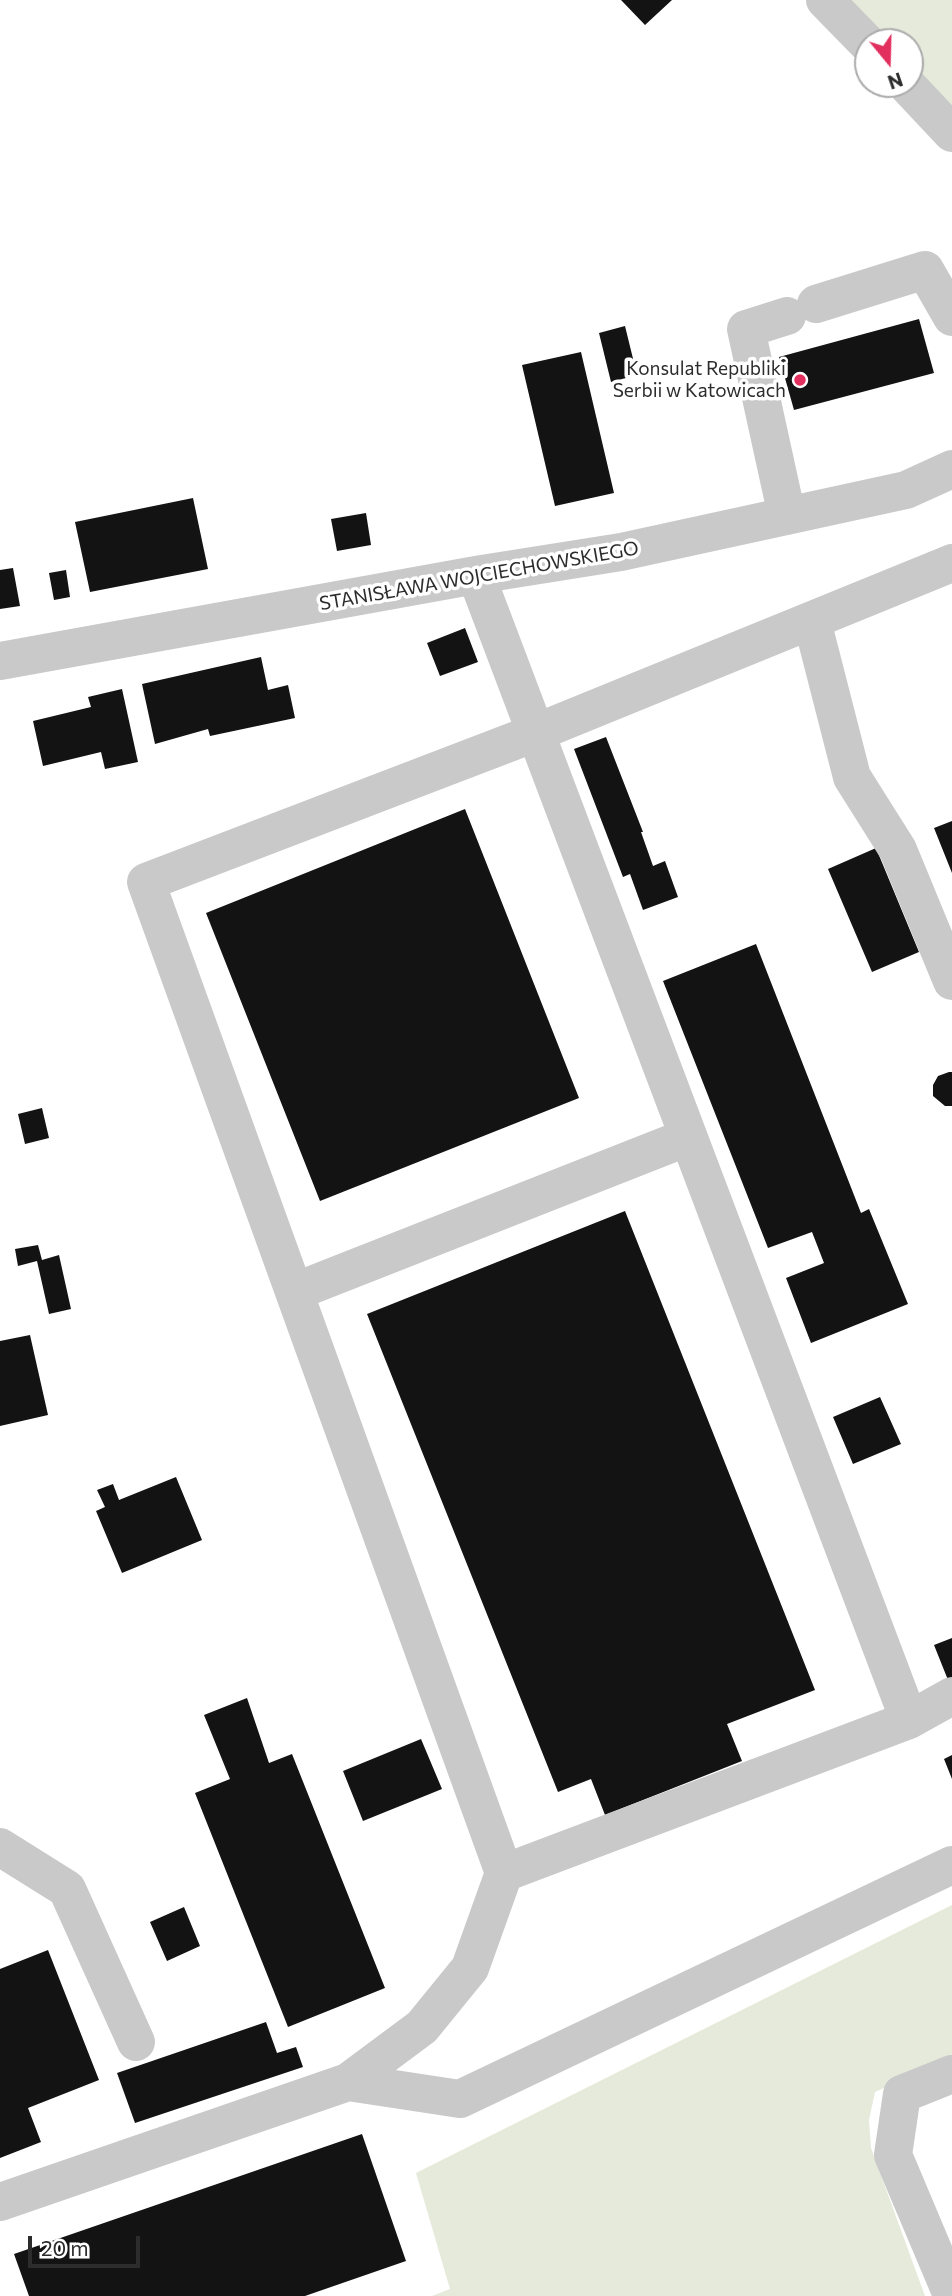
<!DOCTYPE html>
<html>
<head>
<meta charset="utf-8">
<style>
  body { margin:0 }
  #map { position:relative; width:952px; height:2296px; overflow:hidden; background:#fff; font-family:Commissioner,sans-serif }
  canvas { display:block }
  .north { position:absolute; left:854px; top:28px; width:70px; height:70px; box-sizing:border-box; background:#fff; border:2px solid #ababab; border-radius:50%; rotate:161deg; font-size:19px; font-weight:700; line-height:28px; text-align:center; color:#2c2c2c }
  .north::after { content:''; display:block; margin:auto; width:24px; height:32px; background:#e22f5e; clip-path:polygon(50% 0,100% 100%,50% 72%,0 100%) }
  .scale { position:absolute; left:28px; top:2236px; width:112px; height:32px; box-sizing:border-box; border:4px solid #2c2c2c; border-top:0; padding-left:9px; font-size:21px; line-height:24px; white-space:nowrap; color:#2c2c2c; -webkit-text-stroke:5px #fff; paint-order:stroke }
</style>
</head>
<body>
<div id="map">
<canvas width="952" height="2296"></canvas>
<div class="north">N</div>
<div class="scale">20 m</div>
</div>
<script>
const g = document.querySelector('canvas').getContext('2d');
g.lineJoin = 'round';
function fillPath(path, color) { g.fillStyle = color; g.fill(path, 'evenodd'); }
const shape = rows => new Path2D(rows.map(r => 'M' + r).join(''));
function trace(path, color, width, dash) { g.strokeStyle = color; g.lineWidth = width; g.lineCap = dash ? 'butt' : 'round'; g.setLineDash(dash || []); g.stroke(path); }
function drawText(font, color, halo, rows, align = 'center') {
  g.font = font + ' Commissioner,sans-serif'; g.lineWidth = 7; g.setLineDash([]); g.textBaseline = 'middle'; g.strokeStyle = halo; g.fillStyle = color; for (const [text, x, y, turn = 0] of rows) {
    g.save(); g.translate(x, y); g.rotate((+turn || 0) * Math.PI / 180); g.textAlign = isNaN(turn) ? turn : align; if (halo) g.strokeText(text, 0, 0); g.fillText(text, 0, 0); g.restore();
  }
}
const green = shape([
  [825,0,952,0,952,128,910,84,910,42,868,42],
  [952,1905,952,2057,875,2092,869,2120,871,2148,925,2296,432,2296,450,2289,416,2173]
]);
const building = shape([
  [621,0,672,0,645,25],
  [919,319,934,373,794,410,779,357],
  [625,326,637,375,611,382,599,333],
  [581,352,614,493,555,506,522,365],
  [193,498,208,569,90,592,75,522],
  [366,513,371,545,337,551,331,519],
  [13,568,20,606,0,609,0,570],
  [66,570,70,597,54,600,49,573],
  [465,628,478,662,440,676,427,643],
  [261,657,268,690,288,685,295,718,210,736,208,729,155,744,142,684],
  [122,689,138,762,105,769,101,752,43,766,33,721,91,707,88,697],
  [606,737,643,832,641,832,653,866,665,861,678,897,643,910,630,874,623,877,574,749],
  [465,809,579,1098,320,1201,206,913],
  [952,821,952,873,934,828],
  [876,848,919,952,872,972,828,869],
  [756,944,861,1213,869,1209,908,1304,811,1343,786,1278,824,1263,812,1232,768,1248,663,981],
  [949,1072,952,1072,952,1106,945,1106,933,1096,933,1085,938,1076],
  [42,1108,49,1138,25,1144,18,1114],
  [625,1211,815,1690,727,1724,742,1761,605,1815,591,1779,558,1792,367,1314],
  [38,1245,42,1260,59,1255,71,1309,49,1314,37,1261,18,1266,15,1249],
  [30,1335,48,1415,0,1426,0,1341],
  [880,1397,901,1444,853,1464,833,1417],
  [176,1477,202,1540,122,1573,96,1511,105,1507,97,1490,113,1484,119,1500],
  [952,1638,952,1678,948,1680,934,1645],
  [247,1698,269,1763,292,1754,385,1988,288,2027,195,1793,230,1779,204,1715],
  [421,1739,442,1789,363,1821,343,1771],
  [952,1755,952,1779,944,1759],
  [184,1907,200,1946,167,1961,150,1922],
  [48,1950,99,2080,28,2108,41,2142,0,2158,0,1969],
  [266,2022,277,2053,296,2047,303,2067,135,2123,117,2073],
  [362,2134,406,2261,305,2296,29,2296,14,2254]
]);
const minor = shape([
  [825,0,868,44],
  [906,84,952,133],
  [816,304,925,270,952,317],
  [787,316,746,329,787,516],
  [476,575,909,1720],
  [812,621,852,777,898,850,952,981],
  [0,661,476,575,621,552,906,490,952,469],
  [294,1292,688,1137],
  [0,1847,67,1889,136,2042],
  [504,1873,909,1720,952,1696],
  [952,2074,902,2094,893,2155,952,2295],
  [348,2082,460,2099,952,1865],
  [0,2202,348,2082,422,2027,470,1968,504,1873,146,882,535,733,952,563]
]);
const markers = [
  [800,380,7,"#e22f5e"]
];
const poiNames = [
  ["Konsulat Republiki",786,369],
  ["Serbii w Katowicach",786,391]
];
const streetNames = [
  ["STANISŁAWA WOJCIECHOWSKIEGO",479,576,-10]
];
fillPath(green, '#e5eada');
fillPath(building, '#131313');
trace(minor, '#c9c9c9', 38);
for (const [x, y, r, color] of markers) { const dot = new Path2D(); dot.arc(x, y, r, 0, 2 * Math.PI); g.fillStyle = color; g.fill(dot); trace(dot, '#fff', 2.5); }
drawText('19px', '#2c2c2c', '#fff', poiNames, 'right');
drawText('19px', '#2c2c2c', '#fff', streetNames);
</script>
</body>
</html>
